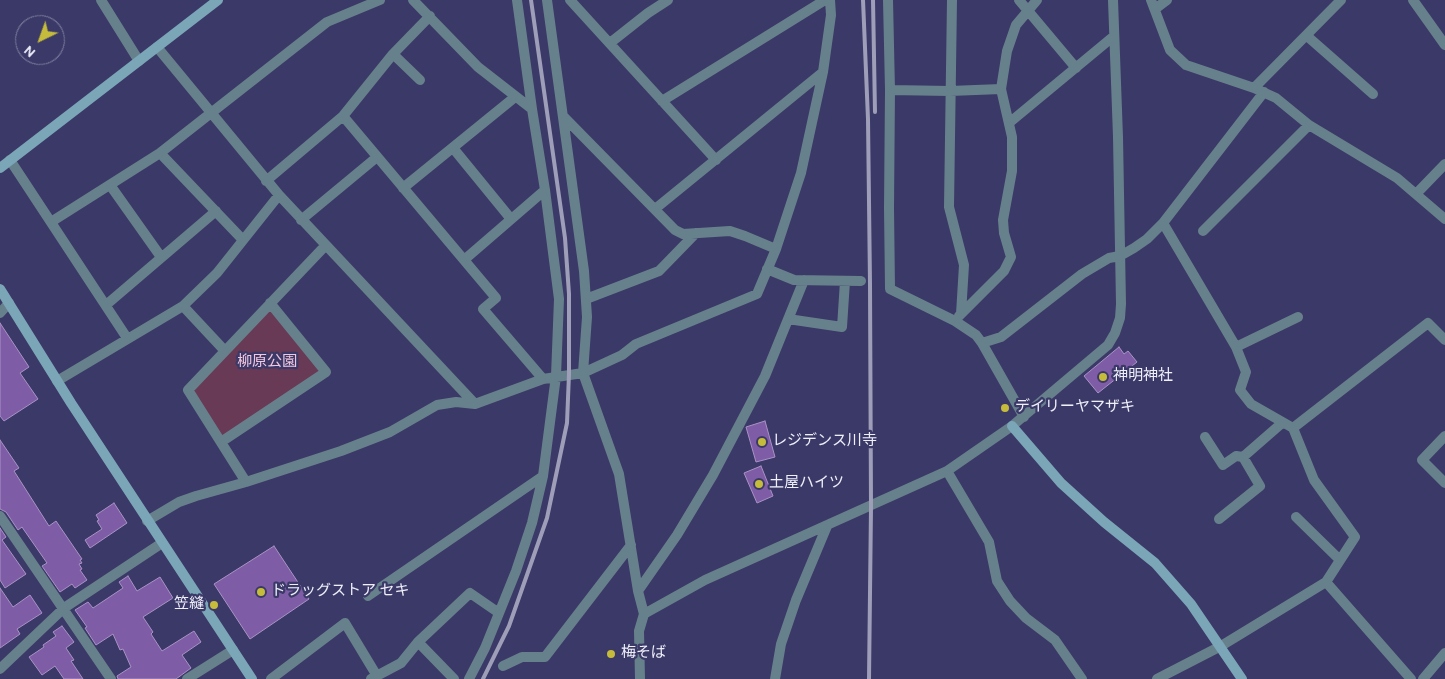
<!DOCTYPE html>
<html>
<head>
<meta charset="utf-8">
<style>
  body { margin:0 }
  #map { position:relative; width:1445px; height:679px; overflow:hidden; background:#3b3967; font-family:Overpass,sans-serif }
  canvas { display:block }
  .north { position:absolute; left:15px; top:15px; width:50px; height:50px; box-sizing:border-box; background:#3b3967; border:1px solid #8382a2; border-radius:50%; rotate:222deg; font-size:14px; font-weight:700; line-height:20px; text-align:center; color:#efeffb }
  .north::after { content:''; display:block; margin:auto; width:18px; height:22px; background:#c6bc3c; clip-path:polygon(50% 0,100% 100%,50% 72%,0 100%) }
</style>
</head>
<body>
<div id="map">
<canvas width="1445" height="679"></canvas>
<div class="north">N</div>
</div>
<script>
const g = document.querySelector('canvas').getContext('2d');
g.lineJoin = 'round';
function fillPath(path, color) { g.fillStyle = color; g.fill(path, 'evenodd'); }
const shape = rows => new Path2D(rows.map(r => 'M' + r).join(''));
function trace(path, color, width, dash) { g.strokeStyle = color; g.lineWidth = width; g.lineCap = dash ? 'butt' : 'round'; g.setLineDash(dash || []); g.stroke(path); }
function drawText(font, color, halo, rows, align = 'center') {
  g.font = font + ' Overpass,"Noto Sans JP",sans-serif'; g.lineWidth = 4.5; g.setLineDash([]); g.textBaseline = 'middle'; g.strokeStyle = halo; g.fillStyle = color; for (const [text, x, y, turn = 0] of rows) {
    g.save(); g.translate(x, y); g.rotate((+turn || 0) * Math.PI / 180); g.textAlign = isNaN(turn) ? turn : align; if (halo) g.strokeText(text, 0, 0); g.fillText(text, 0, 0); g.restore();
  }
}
const green = shape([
  [270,303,326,372,221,442,188,390]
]);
const building = shape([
  [0,323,29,367,20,373,38,399,4,421,0,416,0,323],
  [1119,347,1124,354,1128,351,1137,362,1098,393,1084,376,1119,347],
  [765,421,775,457,756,462,746,427,765,421],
  [0,440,19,468,14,471,49,526,56,521,82,559,80,560,82,563,79,564,82,569,80,570,87,580,75,588,72,584,60,592,42,566,47,563,24,530,22,527,18,530,6,512,0,509,0,440],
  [761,466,773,496,757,503,744,473,761,466],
  [114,503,127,523,90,548,85,540,102,529,97,521,99,520,96,515,114,503],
  [0,528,6,537,2,540,26,574,5,588,0,580,0,528],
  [274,546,309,599,250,639,214,584,274,546],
  [128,576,137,591,160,577,173,598,143,617,153,632,151,634,162,651,194,631,201,642,182,655,191,668,176,679,118,679,117,676,131,667,123,649,120,650,113,634,96,645,85,628,87,627,75,610,88,602,93,608,123,588,119,582,128,576],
  [0,588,13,607,30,595,42,613,17,629,20,634,0,648,0,588],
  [62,626,74,642,66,648,74,660,71,661,83,679,64,679,55,666,42,675,29,657,44,647,43,645,56,636,53,632,62,626]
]);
const street = shape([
  [101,0,139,61],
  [413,0,478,67,532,109,545,190,559,299,556,376,543,476,532,523,516,571,485,648,469,679],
  [517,0,532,109],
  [547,0,584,271,587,317,583,373,619,474,638,591,644,614,639,631,640,679],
  [570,0,716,160],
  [888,0,890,90,889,208,890,289,955,321,976,335,982,343],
  [952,0,949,207,964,265,961,314,959,316],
  [1019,0,1076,68],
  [1151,0,1170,50,1186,65,1254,88,1276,98,1309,125,1397,178,1445,219],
  [1413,0,1445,45],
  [1155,9,1167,0],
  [1307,36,1373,94],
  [610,43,648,13,668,0],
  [157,47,279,195,475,404,543,379,583,373,622,355,636,344,757,294,776,249,801,173,823,72,831,15,830,0],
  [393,54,420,80],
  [1254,88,1341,0],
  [890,90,950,91,1001,89],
  [662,101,825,0],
  [343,116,496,298,483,309,543,379],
  [563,116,675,230,683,234,730,231,745,236,776,249],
  [1009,123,1114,36],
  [453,148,511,219],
  [160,153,243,240],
  [10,160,127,338],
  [266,181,343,116,393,54,430,16],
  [110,185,161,257],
  [403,188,515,97],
  [1416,194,1445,164],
  [655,209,823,72],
  [301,220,377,157],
  [51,222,160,153,327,22,380,0],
  [1163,223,1236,347,1246,372,1240,390,1251,404,1293,428],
  [1203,231,1309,125],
  [464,260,545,190],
  [767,269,794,280,861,281],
  [586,299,659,271,696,233],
  [106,305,216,211],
  [183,306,225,351],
  [0,313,9,303],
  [961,314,1004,271,1011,257,1004,233,1003,220,1012,171,1012,137,1001,89,1007,51,1016,25,1037,0],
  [788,319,842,327,845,281],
  [1236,347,1298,317],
  [57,381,183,306,217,273,279,195],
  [1024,417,982,343,1001,337,1082,274,1109,258,1120,256,1134,248,1147,239,1163,223,1264,92],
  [1445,436,1422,460,1445,483],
  [1205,437,1223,465,1236,456,1243,457],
  [221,442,326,372,270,303],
  [947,471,989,542,997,581,1010,601,1026,618,1055,640,1082,679],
  [246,482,188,390,325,246],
  [0,516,111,679],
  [1296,517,1340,560],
  [1219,519,1260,486,1243,457,1282,423],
  [147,521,179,502,196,496,246,482,341,451,390,432,437,405,456,402,475,404],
  [638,591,677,535,713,475,765,376,804,280],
  [368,596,543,476],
  [644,614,705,580,947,471,1012,426,1108,345,1115,333,1120,318,1121,304,1118,137,1113,0],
  [418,642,454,679],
  [503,666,522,657,545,657,631,545],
  [0,669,64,608,162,543],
  [187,679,233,650],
  [271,679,345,623,377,676],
  [371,679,401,663,418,642,470,593,499,613],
  [775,679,781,644,796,600,827,526],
  [1157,679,1221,646,1326,582],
  [1411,679,1326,582,1355,537,1314,480,1293,428,1428,323,1445,340],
  [1423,679,1445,653]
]);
const secondary = shape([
  [0,168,218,0],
  [0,289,71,403,252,679],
  [1012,426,1061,483,1104,522,1155,563,1191,604,1242,679]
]);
const rail = shape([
  [863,0,868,119,870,284,871,507,869,679],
  [873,0,875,112],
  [483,679,509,626,547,518,567,423,569,374,569,294,565,238,531,0]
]);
const markers = [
  [1103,377,5,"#c6bc3c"],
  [1005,408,5,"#c6bc3c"],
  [762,442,5,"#c6bc3c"],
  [759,484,5,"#c6bc3c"],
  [261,592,5,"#c6bc3c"],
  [214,605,5,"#c6bc3c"],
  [611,654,5,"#c6bc3c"]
];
const parkNames = [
  ["柳原公園",267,363]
];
const poiNames = [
  ["神明神社",1113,377],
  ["デイリーヤマザキ",1015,408],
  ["レジデンス川寺",772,442],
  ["土屋ハイツ",769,484],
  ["ドラッグストア セキ",271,592],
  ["笠縫",204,605,"right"],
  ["梅そば",621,654]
];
fillPath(green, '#683a55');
fillPath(building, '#7f5da6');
trace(building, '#a992c5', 1);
trace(street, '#67818c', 10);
trace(secondary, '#7ba6b7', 10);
trace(rail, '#9f9eb9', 4);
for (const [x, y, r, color] of markers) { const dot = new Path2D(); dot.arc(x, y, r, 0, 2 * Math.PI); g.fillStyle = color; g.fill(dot); trace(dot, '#3b3967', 2); }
drawText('15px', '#f3c7df', '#3b3967', parkNames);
drawText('15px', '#efeffb', '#3b3967', poiNames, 'left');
</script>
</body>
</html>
